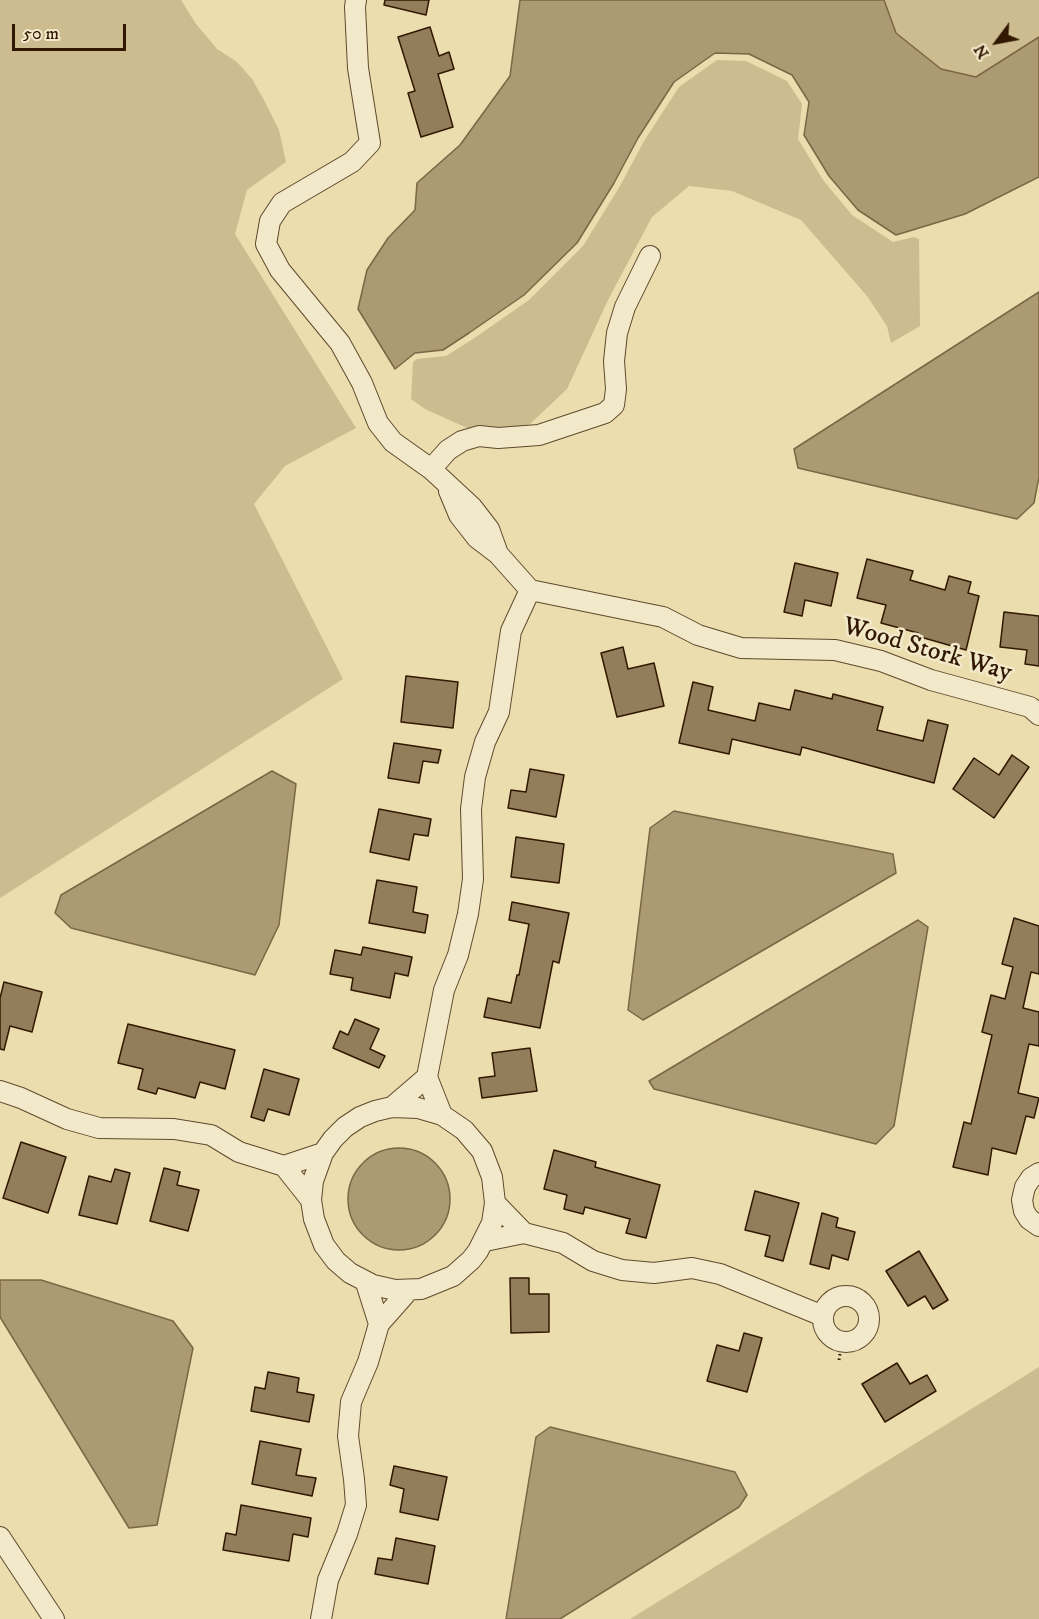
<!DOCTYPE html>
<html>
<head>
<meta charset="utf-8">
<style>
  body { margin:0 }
  #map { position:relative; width:1039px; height:1619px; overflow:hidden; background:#ebddae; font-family:"IM FELL DW Pica",serif }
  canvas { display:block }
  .north { position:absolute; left:967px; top:12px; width:60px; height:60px; -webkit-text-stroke:4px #f2e9ca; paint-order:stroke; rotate:238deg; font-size:16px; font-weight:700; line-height:24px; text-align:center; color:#321800 }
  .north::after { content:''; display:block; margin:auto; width:21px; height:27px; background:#321800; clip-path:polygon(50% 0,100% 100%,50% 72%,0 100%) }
  .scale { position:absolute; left:12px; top:24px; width:114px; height:27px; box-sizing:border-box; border:3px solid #321800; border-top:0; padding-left:8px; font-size:18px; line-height:21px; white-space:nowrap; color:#321800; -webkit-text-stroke:4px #f2e9ca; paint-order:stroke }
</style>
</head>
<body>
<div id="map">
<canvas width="1039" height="1619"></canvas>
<div class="north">N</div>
<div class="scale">50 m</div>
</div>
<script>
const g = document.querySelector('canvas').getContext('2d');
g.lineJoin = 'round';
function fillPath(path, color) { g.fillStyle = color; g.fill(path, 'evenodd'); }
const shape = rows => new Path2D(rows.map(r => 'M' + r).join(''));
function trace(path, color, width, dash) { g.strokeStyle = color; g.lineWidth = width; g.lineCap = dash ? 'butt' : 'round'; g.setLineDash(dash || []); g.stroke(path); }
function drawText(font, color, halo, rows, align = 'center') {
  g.font = font + ' "IM FELL DW Pica",serif'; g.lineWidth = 5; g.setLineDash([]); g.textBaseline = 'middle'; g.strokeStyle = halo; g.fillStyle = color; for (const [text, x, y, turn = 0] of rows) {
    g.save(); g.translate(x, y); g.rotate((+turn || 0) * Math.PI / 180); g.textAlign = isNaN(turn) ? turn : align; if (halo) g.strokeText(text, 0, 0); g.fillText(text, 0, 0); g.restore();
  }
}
const green = shape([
  [0,0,181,0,196,24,217,49,237,62,252,79,264,100,279,130,286,162,247,190,235,234,356,428,285,466,254,504,343,679,0,898],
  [884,0,1039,0,1039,37,976,77,941,69,896,33],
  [717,60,746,61,787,81,802,104,798,139,823,180,852,215,893,242,914,237,919,239,920,326,891,343,887,326,867,296,801,220,732,191,689,186,652,217,608,300,567,389,530,424,496,441,425,409,411,399,413,362,417,359,446,356,473,339,529,300,583,246,620,186,644,141,679,87],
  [1039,1367,1039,1619,630,1619,999,1392]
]);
const water = shape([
  [520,0,884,0,896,33,941,69,976,77,1039,37,1039,177,965,214,896,235,858,210,829,176,804,135,809,102,792,75,749,54,715,53,674,82,638,138,614,183,577,243,524,295,469,333,443,350,415,353,395,369,358,309,367,270,388,238,415,210,417,183,460,145,510,76,520,0],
  [1039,292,1039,477,1034,503,1017,519,798,468,794,449,1039,292],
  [272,771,296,784,279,925,255,975,71,928,55,913,61,895,272,771],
  [674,811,893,854,896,873,643,1020,628,1010,650,828,674,811],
  [918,920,928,927,894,1126,876,1144,654,1089,649,1081,918,920],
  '348 1199a51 51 0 1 1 102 0a51 51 0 1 1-102 0Z',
  [0,1280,41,1280,173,1321,193,1348,157,1525,129,1528,0,1317,0,1280],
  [550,1427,735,1472,747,1495,739,1507,560,1619,506,1619,536,1437,550,1427]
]);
const building = shape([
  [385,0,429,0,426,15,384,5,385,0],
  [430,27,439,56,449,52,454,69,438,74,453,127,421,137,408,93,415,91,398,37,430,27],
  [867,559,913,571,910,580,945,590,949,576,971,582,968,593,979,596,966,650,917,636,918,633,881,623,886,605,857,598,867,559],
  [795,563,838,573,831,606,805,600,802,616,784,612,795,563],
  [1004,612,1039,616,1039,666,1025,664,1027,650,1000,647,1004,612],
  [623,647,628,669,654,663,664,706,617,717,601,653,623,647],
  [406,676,458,682,453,728,401,722,406,676],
  [693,682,713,687,708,710,755,721,759,703,790,710,795,690,832,699,833,694,883,707,877,730,923,741,928,720,948,725,934,783,802,747,800,755,732,739,729,754,679,743,693,682],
  [394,743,441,750,438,763,423,761,419,783,388,778,394,743],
  [1012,755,1029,767,994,818,953,789,974,758,999,775,1012,755],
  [530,769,564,775,556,817,508,808,511,790,526,792,530,769],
  [379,809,431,819,428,836,414,834,409,860,370,852,379,809],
  [516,837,564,844,559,883,511,877,516,837],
  [377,880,417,887,413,912,428,915,425,933,369,923,377,880],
  [512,902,569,913,559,963,553,961,540,1028,484,1017,488,998,511,1003,517,975,519,975,529,924,509,920,512,902],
  [1014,918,1039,926,1039,974,1031,972,1023,1008,1039,1012,1039,1046,1029,1044,1018,1093,1039,1098,1034,1118,1026,1116,1016,1154,992,1148,988,1175,953,1167,964,1122,971,1124,992,1035,982,1032,991,995,1005,999,1013,967,1002,964,1014,918],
  [363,947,412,957,408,976,395,973,390,998,351,990,353,978,330,974,335,950,361,955,363,947],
  [4,982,42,992,32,1032,10,1026,4,1050,0,1049,0,998,4,982],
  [355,1019,379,1029,370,1049,385,1056,379,1068,333,1048,340,1031,348,1035,355,1019],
  [128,1024,235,1050,225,1089,200,1082,195,1098,158,1088,156,1094,138,1089,143,1069,118,1063,128,1024],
  [530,1048,537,1091,482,1098,479,1078,495,1076,492,1053,530,1048],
  [264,1069,299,1079,289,1115,268,1109,264,1121,251,1117,264,1069],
  [21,1142,66,1157,48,1213,3,1198,21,1142],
  [554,1150,596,1162,595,1167,660,1185,646,1238,626,1233,630,1219,585,1207,583,1214,564,1209,567,1195,544,1189,554,1150],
  [164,1168,180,1172,177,1185,199,1190,188,1231,150,1221,164,1168],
  [115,1169,130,1173,117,1224,79,1215,89,1176,111,1182,115,1169],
  [755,1191,799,1203,783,1261,765,1256,770,1236,745,1230,755,1191],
  [822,1213,838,1218,836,1227,855,1232,848,1260,832,1255,829,1269,810,1264,822,1213],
  [919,1251,948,1300,933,1309,925,1296,908,1306,886,1271,919,1251],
  [510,1278,529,1278,529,1294,549,1294,549,1332,511,1333,510,1278],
  [744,1333,762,1338,747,1392,707,1381,717,1345,739,1351,744,1333],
  [897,1363,910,1384,927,1375,936,1391,885,1422,862,1384,897,1363],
  [268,1372,299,1378,297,1392,314,1395,309,1422,251,1411,255,1387,265,1389,268,1372],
  [260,1441,301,1449,296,1475,316,1478,312,1496,252,1484,260,1441],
  [394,1466,447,1477,438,1520,400,1512,404,1489,390,1485,394,1466],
  [241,1505,311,1518,308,1537,293,1534,289,1561,223,1550,226,1533,236,1535,241,1505],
  [396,1538,435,1546,428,1584,375,1574,378,1558,392,1560,396,1538]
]);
const path = shape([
  [839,1360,842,1342]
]);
const minor = shape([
  [356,0,355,7,358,68,370,143,352,162,282,203,270,221,266,244,280,270,340,343,362,383,378,423,393,442,431,469,472,507,489,529,498,554],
  [431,469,448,450,462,441,479,436,498,438,539,435,605,413,614,405,616,389,614,361,617,333,625,307,650,256],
  [449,491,459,515,477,538,498,554,530,590],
  [530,590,663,617,698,635,741,648,835,650,881,661,931,680,1030,707,1039,715],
  [427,1077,442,1115],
  [0,1091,21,1098,67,1119,99,1128,174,1129,211,1135,239,1152,284,1166,323,1153],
  [392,1107,418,1108,442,1115,464,1130,482,1151,492,1177,495,1203,492,1223,478,1251,471,1260,453,1276,421,1289,395,1290,373,1285,350,1273,336,1261,324,1245,314,1219,311,1200,313,1181,323,1153,333,1139,345,1127,360,1117,375,1111,392,1107,427,1077,444,990,458,955,468,914,473,879,471,809,475,777,485,742,499,712,511,631,530,590],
  [284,1166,311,1200],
  [1039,1173,1031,1178,1025,1187,1022,1200,1024,1211,1029,1219,1039,1226],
  [495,1203,524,1233,563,1243,593,1261,622,1270,654,1273,692,1268,720,1274,823,1316],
  [485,1241,524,1233],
  [366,1283,379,1324],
  '823 1319a23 23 0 1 1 46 0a23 23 0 1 1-46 0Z',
  [0,1537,54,1619],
  [321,1619,328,1580,347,1534,356,1505,354,1479,348,1436,351,1402,368,1362,379,1324,409,1290]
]);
const streetNames = [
  ["Wood Stork Way",927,651,16]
];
fillPath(green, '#ccbc90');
fillPath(water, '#ac9a73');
trace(water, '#7b6645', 1.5);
fillPath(building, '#927e5a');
trace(building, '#321800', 1.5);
trace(minor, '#60492c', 22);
trace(path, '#321800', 3, [1.5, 3]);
trace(minor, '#f2e9ca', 20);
drawText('26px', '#321800', '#f2e9ca', streetNames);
</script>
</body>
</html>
